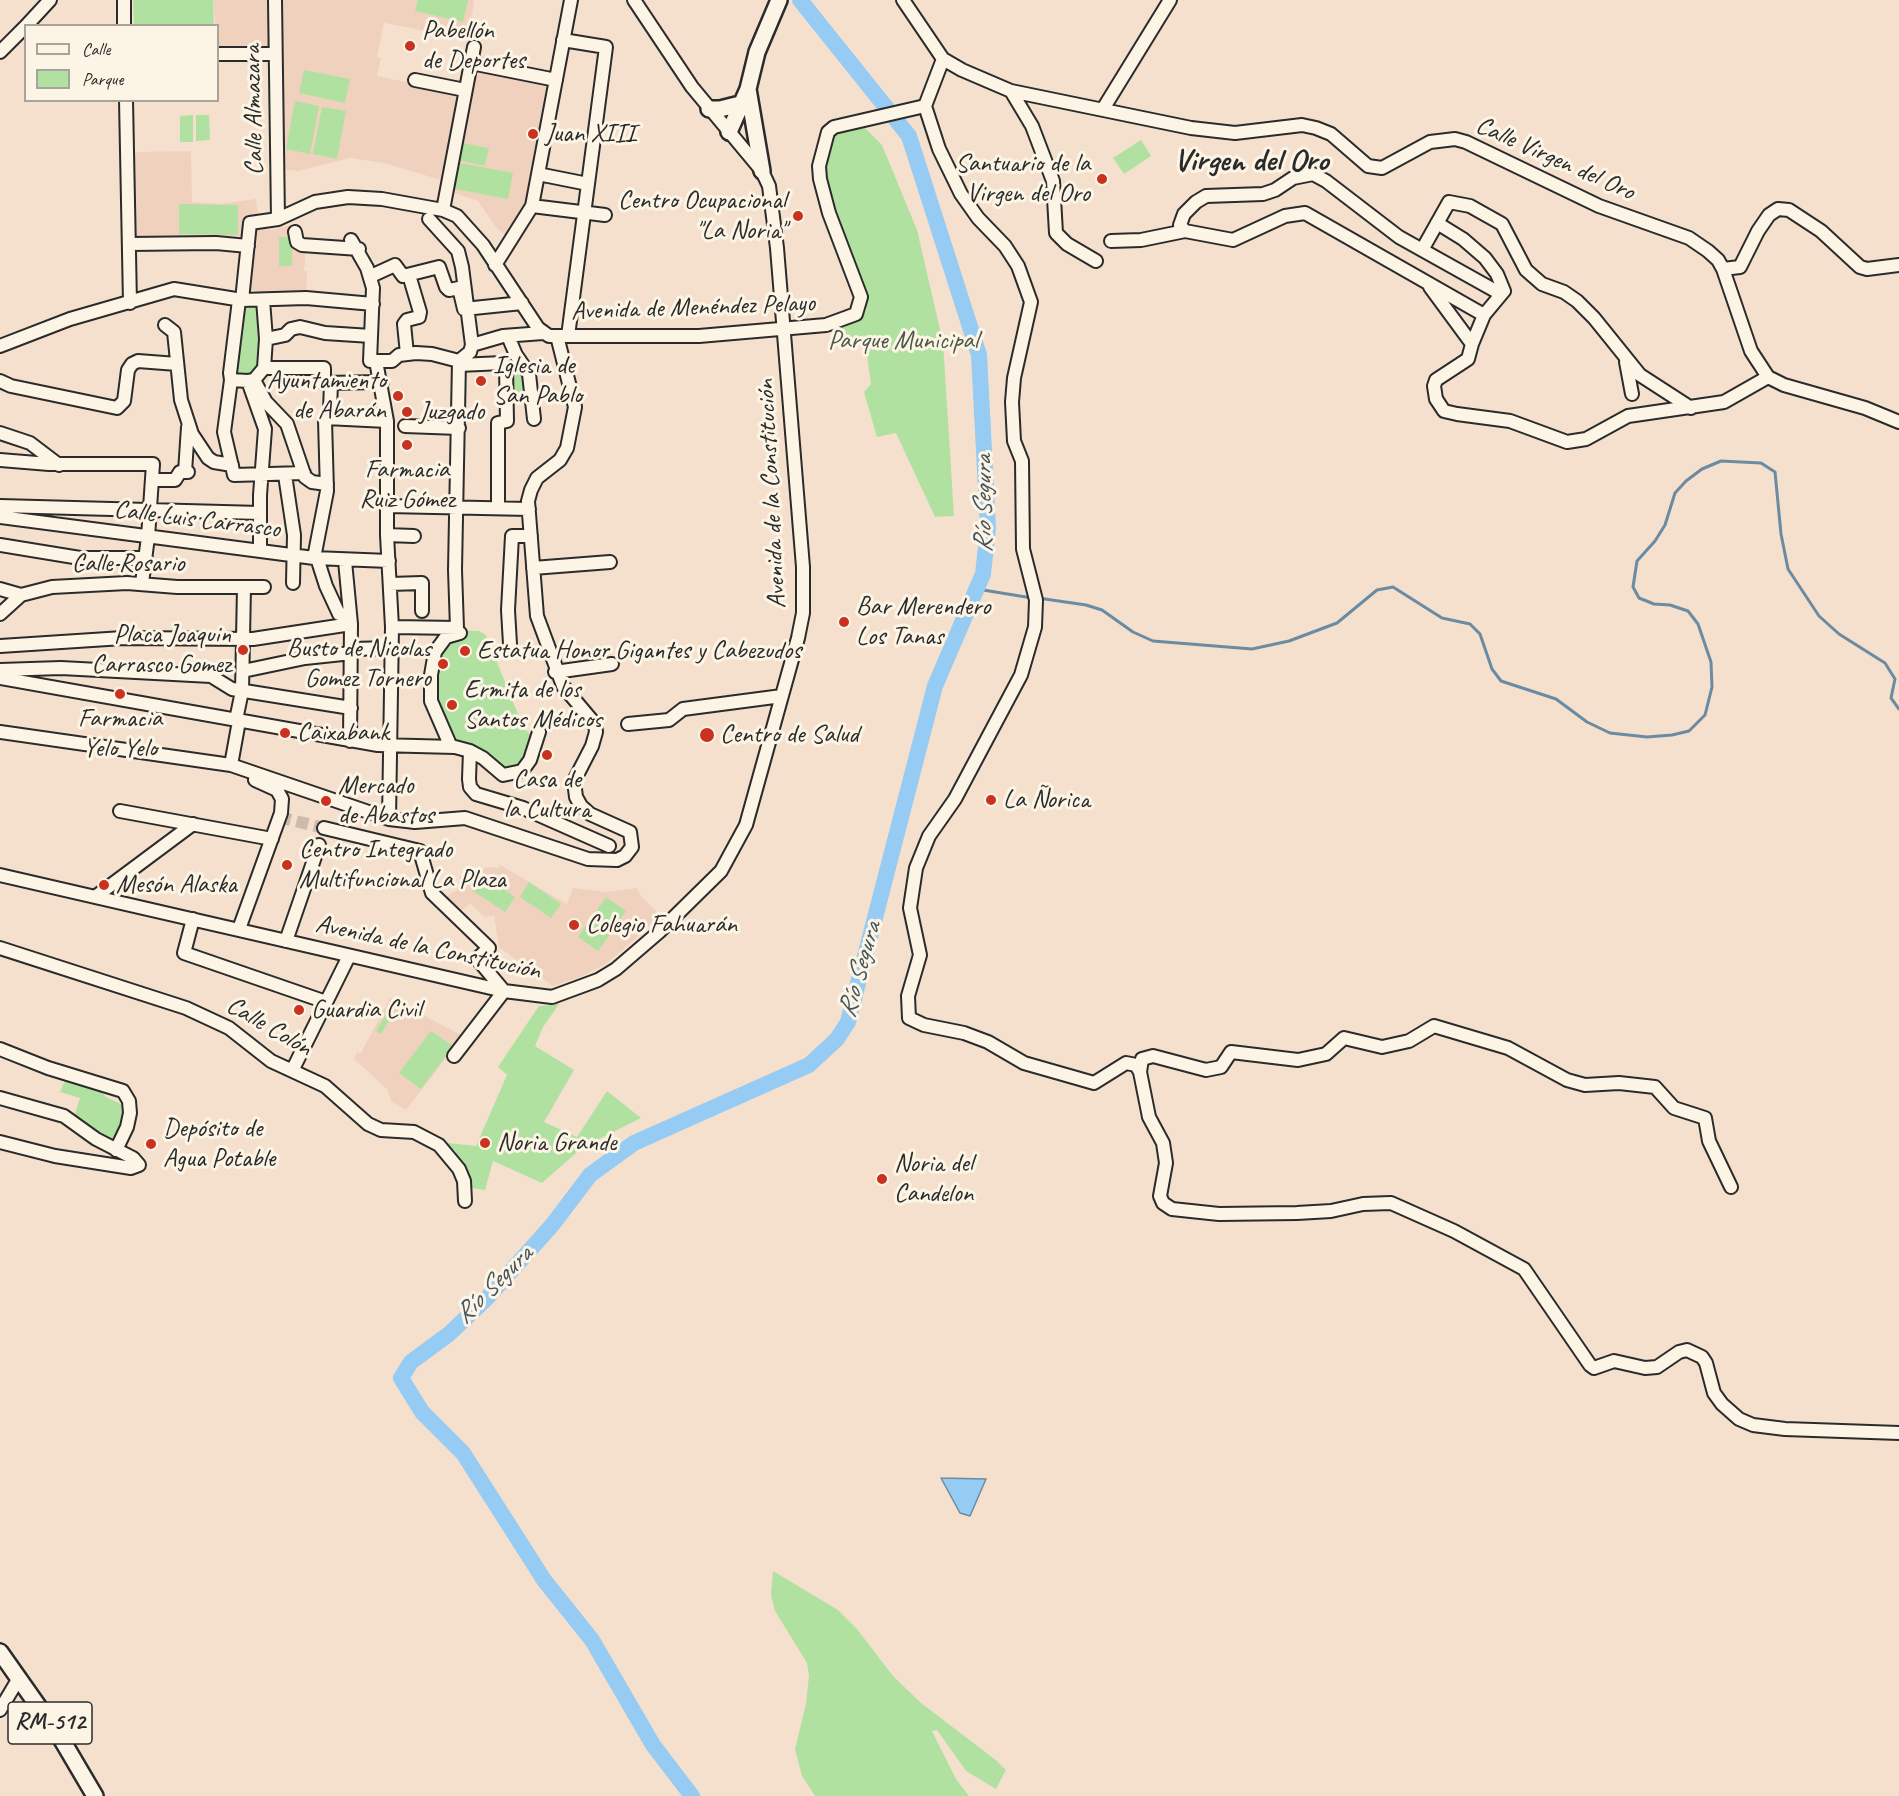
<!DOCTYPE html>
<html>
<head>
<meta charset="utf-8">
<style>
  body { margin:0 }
  #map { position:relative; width:1899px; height:1796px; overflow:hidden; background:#f5e0ce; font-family:Caveat,sans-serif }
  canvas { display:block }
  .legend { position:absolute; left:24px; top:24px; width:195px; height:78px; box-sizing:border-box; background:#fcf5e5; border:2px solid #a8a49b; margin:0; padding:8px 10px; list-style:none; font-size:18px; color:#2b2b2b }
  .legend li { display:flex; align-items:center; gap:12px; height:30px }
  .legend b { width:30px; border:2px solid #a8a49b }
</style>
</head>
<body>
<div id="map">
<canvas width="1899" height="1796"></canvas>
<ul class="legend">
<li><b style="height:8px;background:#fcf5e5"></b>Calle</li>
<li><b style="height:16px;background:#b1e1a0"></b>Parque</li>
</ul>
</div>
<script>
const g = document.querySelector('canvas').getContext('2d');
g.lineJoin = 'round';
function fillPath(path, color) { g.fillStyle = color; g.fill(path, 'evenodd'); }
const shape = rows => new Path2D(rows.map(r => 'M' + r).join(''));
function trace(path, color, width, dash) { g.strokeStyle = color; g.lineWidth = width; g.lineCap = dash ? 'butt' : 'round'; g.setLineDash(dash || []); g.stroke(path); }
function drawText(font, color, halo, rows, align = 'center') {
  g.font = font + ' Caveat,sans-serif'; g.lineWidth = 6; g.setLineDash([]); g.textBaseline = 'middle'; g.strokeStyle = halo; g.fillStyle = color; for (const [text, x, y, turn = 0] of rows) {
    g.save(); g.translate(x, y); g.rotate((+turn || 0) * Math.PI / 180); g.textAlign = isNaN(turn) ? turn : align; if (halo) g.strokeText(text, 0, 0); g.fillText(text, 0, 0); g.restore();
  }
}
const built = shape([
  [213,0,270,0,270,49,218,49],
  [280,0,474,0,469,39,384,23,377,57,381,58,377,76,458,93,441,180,384,163,350,158,298,171,281,169],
  [475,69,551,84,526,207,508,238,496,227,478,201,451,192],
  [191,151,192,202,221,204,256,199,258,214,246,218,244,236,135,236,133,152],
  [293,224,293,229,306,247,304,271,307,271,306,296,263,296,258,291,248,289,253,228,274,230],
  [500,865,567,904,573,888,605,892,637,888,641,896,661,916,606,964,580,977,553,986,499,947,494,916,484,917,470,903,459,913,445,898,464,885,459,877,489,867,499,868],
  [390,998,463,1036,406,1110,392,1102,387,1089,354,1059,357,1052,361,1053]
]);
const green = shape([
  [133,0,213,0,214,25,134,25],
  [418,0,468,0,463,22,415,11],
  [304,70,350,79,345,103,299,93],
  [295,101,319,106,310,154,286,149],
  [322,107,346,111,337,159,313,154],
  [193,115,193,142,180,142,180,116],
  [196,115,209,115,210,140,196,141],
  [863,126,882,145,917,230,943,342,954,516,935,517,896,433,877,437,864,392,871,384,864,335,859,338,858,344,846,345,840,344,836,333,836,330,861,318,866,311,867,302,824,177,830,140,835,132],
  [1141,140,1151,156,1124,174,1113,158],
  [462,143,489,148,485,166,458,160],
  [460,163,513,173,508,199,455,189],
  [179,204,238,205,238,235,179,234],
  [279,237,292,237,292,266,279,266],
  [239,300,263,300,266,339,254,380,231,380],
  [519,358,534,399,509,398,506,362],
  [448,630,479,631,486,635,524,729,533,736,525,764,506,772,451,743,440,720,434,676],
  [482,875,515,897,505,912,472,890],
  [529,882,561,904,551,918,520,897],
  [606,897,626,911,598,951,578,937],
  [559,1004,543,1027,535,1046,574,1070,544,1122,577,1137,607,1091,641,1118,583,1147,542,1183,493,1161,485,1190,466,1187,455,1150,445,1148,447,1143,476,1146,507,1075,498,1067,539,1006],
  [390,1007,395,1010,381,1034,376,1031],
  [431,1031,453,1046,421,1089,399,1073],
  [66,1078,100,1090,106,1097,123,1105,124,1110,115,1138,109,1140,74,1117,80,1098,60,1092],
  [773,1571,838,1610,857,1629,893,1676,921,1703,997,1761,1006,1770,996,1789,966,1771,937,1730,932,1731,956,1779,969,1796,815,1796,802,1776,795,1749,806,1704,809,1675,807,1663,775,1611,771,1595]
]);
const water = shape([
  [941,1478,986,1479,970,1516,960,1513,941,1478]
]);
const stream = shape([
  [977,589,1032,598],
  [1038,598,1086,605,1102,610,1133,632,1153,641,1252,649,1289,641,1337,623,1377,590,1393,587,1442,618,1470,624,1480,634,1492,669,1501,681,1556,699,1587,722,1610,733,1647,737,1672,735,1689,731,1705,715,1712,687,1711,662,1698,624,1688,611,1670,605,1654,604,1639,598,1633,587,1637,561,1655,541,1665,525,1675,493,1686,481,1702,469,1721,461,1761,463,1775,472,1781,534,1788,569,1819,616,1839,634,1885,663,1895,679,1891,698,1899,709]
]);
const river = shape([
  [692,1796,653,1745,592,1640,544,1580,463,1453,422,1412,401,1378,411,1362,449,1334,488,1297,553,1224,590,1175,634,1143,809,1065,837,1039,848,1022,935,686,983,574,988,528,979,355,909,136,800,0]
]);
const minorTunnel = shape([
  [279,817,324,828]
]);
const minor = shape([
  [124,0,124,26],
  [275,0,278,219],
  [903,0,943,59,962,70,1011,91,1191,128,1235,133,1302,125,1316,128,1331,134,1368,166,1382,168,1430,142,1455,139,1466,142,1599,206,1689,238,1708,251,1718,260,1723,269,1751,351,1768,377,1784,385,1865,408,1899,422],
  [26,26,50,0],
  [563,40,606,47,568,336],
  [0,52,26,26],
  [218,54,275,54],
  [471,63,556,80],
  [415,80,465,90],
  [1011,91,1032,126,1053,181,1056,233,1067,244,1096,261],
  [126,100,130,303],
  [925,106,939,149,961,194,978,218,1005,246,1018,266,1031,302,1014,378,1012,402,1014,441,1022,461,1023,549,1036,600,1035,627,1021,675,955,799,929,836,916,868,910,908,920,955,908,996,909,1018,924,1025,964,1033,988,1042,1024,1063,1094,1083,1126,1063,1136,1065,1140,1072,1149,1117,1163,1143,1166,1163,1160,1196,1163,1203,1172,1209,1219,1214,1297,1213,1331,1211,1363,1204,1391,1203,1454,1231,1524,1269,1590,1365,1594,1368,1614,1361,1645,1368,1657,1367,1679,1352,1687,1350,1702,1357,1706,1363,1714,1393,1722,1404,1739,1419,1753,1425,1785,1429,1899,1433],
  [925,106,943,59],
  [1103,109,1170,0],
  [538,174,588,184],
  [532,206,605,215],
  [443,210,474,47],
  [429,219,458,251,462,267,472,345,470,352,459,361],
  [1437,223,1463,239,1485,258,1497,274,1504,291,1484,315,1472,344],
  [1185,231,1180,225,1184,214,1196,202,1206,196,1263,194,1275,190,1293,178,1313,174,1326,181,1399,237,1501,294],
  [295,232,297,242,302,245,359,249],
  [351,240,367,268,373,288,370,361,392,361,399,355,416,353,432,354,459,361],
  [1111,241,1141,240,1185,231,1233,240,1285,216,1305,213,1484,315],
  [129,244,216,243,248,246],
  [1422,250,1449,202,1470,206,1502,224,1526,270,1542,284,1564,292,1577,301,1594,318,1640,375,1691,408],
  [495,265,532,206,571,0],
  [1723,269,1740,267,1758,231,1769,215,1778,209,1789,210,1821,231,1860,267,1867,269,1899,265],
  [371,276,395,265,403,276,439,267,446,287,449,290,459,288,464,309,522,303],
  [1430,287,1472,344,1468,359,1436,380,1434,386,1436,399,1444,411,1457,414,1510,421,1567,442,1586,439,1628,416,1724,402,1768,377],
  [239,300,230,373,231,380,248,381,254,380,264,368,266,339,263,300],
  [242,300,250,223,278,219,315,202,348,197,382,199,443,210,457,216,483,245,538,328,549,336,699,336,826,325,856,314,861,297,829,213,820,179,819,166,828,132,834,127,925,106],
  [165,325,174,332,181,400,192,434,208,458,214,462,232,465],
  [508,336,516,355,529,374,534,419],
  [266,339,285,335,291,329,300,327,325,333,371,336],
  [472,345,503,336,543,333],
  [0,346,70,319,174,289,242,300,306,298,373,304],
  [407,354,404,324,407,320,419,317,420,312,409,275],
  [376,361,387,421,387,535,392,627,389,819],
  [1626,362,1632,394],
  [459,365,503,363,506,367,507,421,498,423,498,508],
  [264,368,324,368,324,383,382,382],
  [231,380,224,432,234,475,304,473],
  [254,380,266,402,287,424,305,477,312,482,327,484],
  [0,381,11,386,117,408,124,401,128,370,132,364,138,361,177,364],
  [248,381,265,429,260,495,260,551],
  [326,418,387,421],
  [405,426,459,428],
  [0,433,30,443,59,465],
  [0,460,49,464,153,464,148,537,142,583],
  [185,472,188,427],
  [285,475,294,535,293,583],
  [152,480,175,480,180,472,188,472],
  [0,506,260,513],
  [387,506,529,509],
  [0,517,314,558,389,561],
  [387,535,414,536],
  [0,545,80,558,146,558],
  [314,558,327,491,325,420,330,410,331,383],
  [317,558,326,586,339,614,350,615],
  [345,561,351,624,350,741],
  [533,568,610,562],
  [390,584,422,583,422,611],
  [0,589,21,595],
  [0,614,21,595,52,587,127,583,177,587,264,587],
  [392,627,457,628,455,570,459,361],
  [510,644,508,610,512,536,531,536],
  [0,646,123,638,253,639,351,624],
  [352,649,391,648],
  [0,670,61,668,211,676,232,689,351,708],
  [243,671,305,658,352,653],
  [555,672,612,664],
  [0,678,378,745,455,747,470,751,483,758,503,775,522,771,530,760,539,732],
  [236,720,242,691,244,587],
  [628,724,669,720,683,709,782,696],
  [0,732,231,765,389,819,415,822,465,818,588,859,617,860,625,856,632,847,630,832,590,814,581,806,576,797,574,781,592,746,596,732,595,724,563,686,537,616,528,501,531,490,537,478,560,460,567,448,575,407,557,336],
  [451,747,431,701,431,675,435,652,446,637,460,633],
  [470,751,469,779,470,787,476,794,523,808,609,846],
  [231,765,239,721],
  [120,811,272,839],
  [324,828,420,851,432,893,489,948,478,958,479,961,504,991,454,1056],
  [0,875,504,991,552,997,598,980,616,969,659,932,721,871,746,825,798,638,803,613,803,567,777,248,769,186,762,171,692,87,634,0],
  [95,897,193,824],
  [193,919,184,953,326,1002],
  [239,929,281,813,282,799,277,790,255,780],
  [286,941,319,845],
  [0,948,186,1008,229,1028,271,1061,325,1086,368,1124,381,1130,414,1132,439,1145,459,1169,464,1181,465,1201],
  [0,1049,48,1068,123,1091,129,1101,130,1113,127,1127,116,1150],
  [293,1069,349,956],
  [1140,1072,1142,1059,1153,1056,1206,1070,1221,1067,1231,1052,1298,1060,1326,1054,1344,1038,1382,1047,1409,1041,1434,1026,1508,1048,1567,1080,1585,1085,1619,1083,1655,1087,1674,1108,1705,1118,1709,1141,1731,1187],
  [0,1098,64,1116,96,1139,133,1158,139,1165,131,1168,55,1156,0,1142],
  [0,1710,19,1678]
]);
const major = shape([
  [709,109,720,109,740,104],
  [729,132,748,89],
  [762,171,748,89,757,52,779,0],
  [0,1652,62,1740,95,1796]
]);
const markers = [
  [410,46,6,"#c8321e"],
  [533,134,6,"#c8321e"],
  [1102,179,6,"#c8321e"],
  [798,216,6,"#c8321e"],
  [481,381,6,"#c8321e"],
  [398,396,6,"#c8321e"],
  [407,412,6,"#c8321e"],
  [407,445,6,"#c8321e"],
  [844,622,6,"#c8321e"],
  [243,650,6,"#c8321e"],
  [465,651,6,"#c8321e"],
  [443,664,6,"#c8321e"],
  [120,694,6,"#c8321e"],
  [452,705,6,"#c8321e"],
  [285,733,6,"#c8321e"],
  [707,735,8,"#c8321e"],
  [547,755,6,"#c8321e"],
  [991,800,6,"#c8321e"],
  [326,801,6,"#c8321e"],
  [287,865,6,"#c8321e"],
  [104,885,6,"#c8321e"],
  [574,925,6,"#c8321e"],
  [299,1010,6,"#c8321e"],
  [485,1143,6,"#c8321e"],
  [151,1144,6,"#c8321e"],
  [882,1179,6,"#c8321e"]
];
const shields = [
  [50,1723,84]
];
const shieldNames = [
  ["RM-512",50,1723]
];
const poiNames = [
  ["Pabellón",422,31],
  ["de Deportes",422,61],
  ["Juan XIII",545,134],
  ["Santuario de la",1090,164,"right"],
  ["Virgen del Oro",1090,194,"right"],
  ["Centro Ocupacional",786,201,"right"],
  ["\"La Noria\"",786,231,"right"],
  ["Iglesia de",493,366],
  ["San Pablo",493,396],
  ["Ayuntamiento",386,381,"right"],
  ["de Abarán",386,411,"right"],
  ["Juzgado",419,412],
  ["Farmacia",407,470,"center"],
  ["Ruiz Gómez",407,500,"center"],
  ["Bar Merendero",856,607],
  ["Los Tanas",856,637],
  ["Placa Joaquin",231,635,"right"],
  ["Carrasco Gomez",231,665,"right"],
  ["Busto de Nicolas",431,649,"right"],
  ["Gomez Tornero",431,679,"right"],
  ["Estatua Honor Gigantes y Cabezudos",477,651],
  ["Ermita de los",464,690],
  ["Santos Médicos",464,720],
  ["Farmacia",120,719,"center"],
  ["Yelo Yelo",120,749,"center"],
  ["Caixabank",297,733],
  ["Centro de Salud",720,735],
  ["Casa de",547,780,"center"],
  ["la Cultura",547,810,"center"],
  ["Mercado",338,786],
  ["de Abastos",338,816],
  ["La Ñorica",1003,800],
  ["Centro Integrado",299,850],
  ["Multifuncional La Plaza",299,880],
  ["Mesón Alaska",116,885],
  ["Colegio Fahuarán",586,925],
  ["Guardia Civil",311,1010],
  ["Depósito de",163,1129],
  ["Agua Potable",163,1159],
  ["Noria Grande",497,1143],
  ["Noria del",894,1164],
  ["Candelon",894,1194]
];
const streetNames = [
  ["Calle Almazara",254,110,-91],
  ["Calle Virgen del Oro",1555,159,24],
  ["Avenida de Menéndez Pelayo",693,308,-2],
  ["Avenida de la Constitución",772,494,-93],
  ["Calle Luis Carrasco",197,520,7],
  ["Calle Rosario",128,564],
  ["Avenida de la Constitución",428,948,12],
  ["Calle Colón",269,1027,30]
];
const parkNames = [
  ["Parque Municipal",903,341]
];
const waterNames = [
  ["Río Segura",984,504,-90],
  ["Río Segura",860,970,-74],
  ["Río Segura",494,1285,-45]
];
const districtNames = [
  ["Virgen del Oro",1251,162]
];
fillPath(built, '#f0d1be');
fillPath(green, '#b1e1a0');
fillPath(water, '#96cbf3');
trace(water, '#6b8ba3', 1.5);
trace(stream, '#6b8ba3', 3);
trace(river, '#96cbf3', 16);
trace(minorTunnel, '#cdbcad', 12, [12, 6]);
trace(minor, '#2b2b2b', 16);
trace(major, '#2b2b2b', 20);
trace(minor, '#fcf5e5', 12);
trace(major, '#fcf5e5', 15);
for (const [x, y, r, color] of markers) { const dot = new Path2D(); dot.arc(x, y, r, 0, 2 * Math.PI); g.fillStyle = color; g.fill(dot); trace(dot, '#fcf5e5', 2); }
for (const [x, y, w] of shields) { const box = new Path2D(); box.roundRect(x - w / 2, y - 21, w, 42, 4.5); g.fillStyle = '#fcf5e5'; g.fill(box); trace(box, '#2b2b2b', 1.5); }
drawText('bold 24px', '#2b2b2b', null, shieldNames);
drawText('26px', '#2b2b2b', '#fcf5e5', poiNames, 'left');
drawText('26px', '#2b2b2b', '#fcf5e5', streetNames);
drawText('26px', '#4c5848', '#fcf5e5', parkNames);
drawText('italic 27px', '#46535d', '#fcf5e5', waterNames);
drawText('bold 32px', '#2b2b2b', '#fcf5e5', districtNames);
</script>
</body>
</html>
